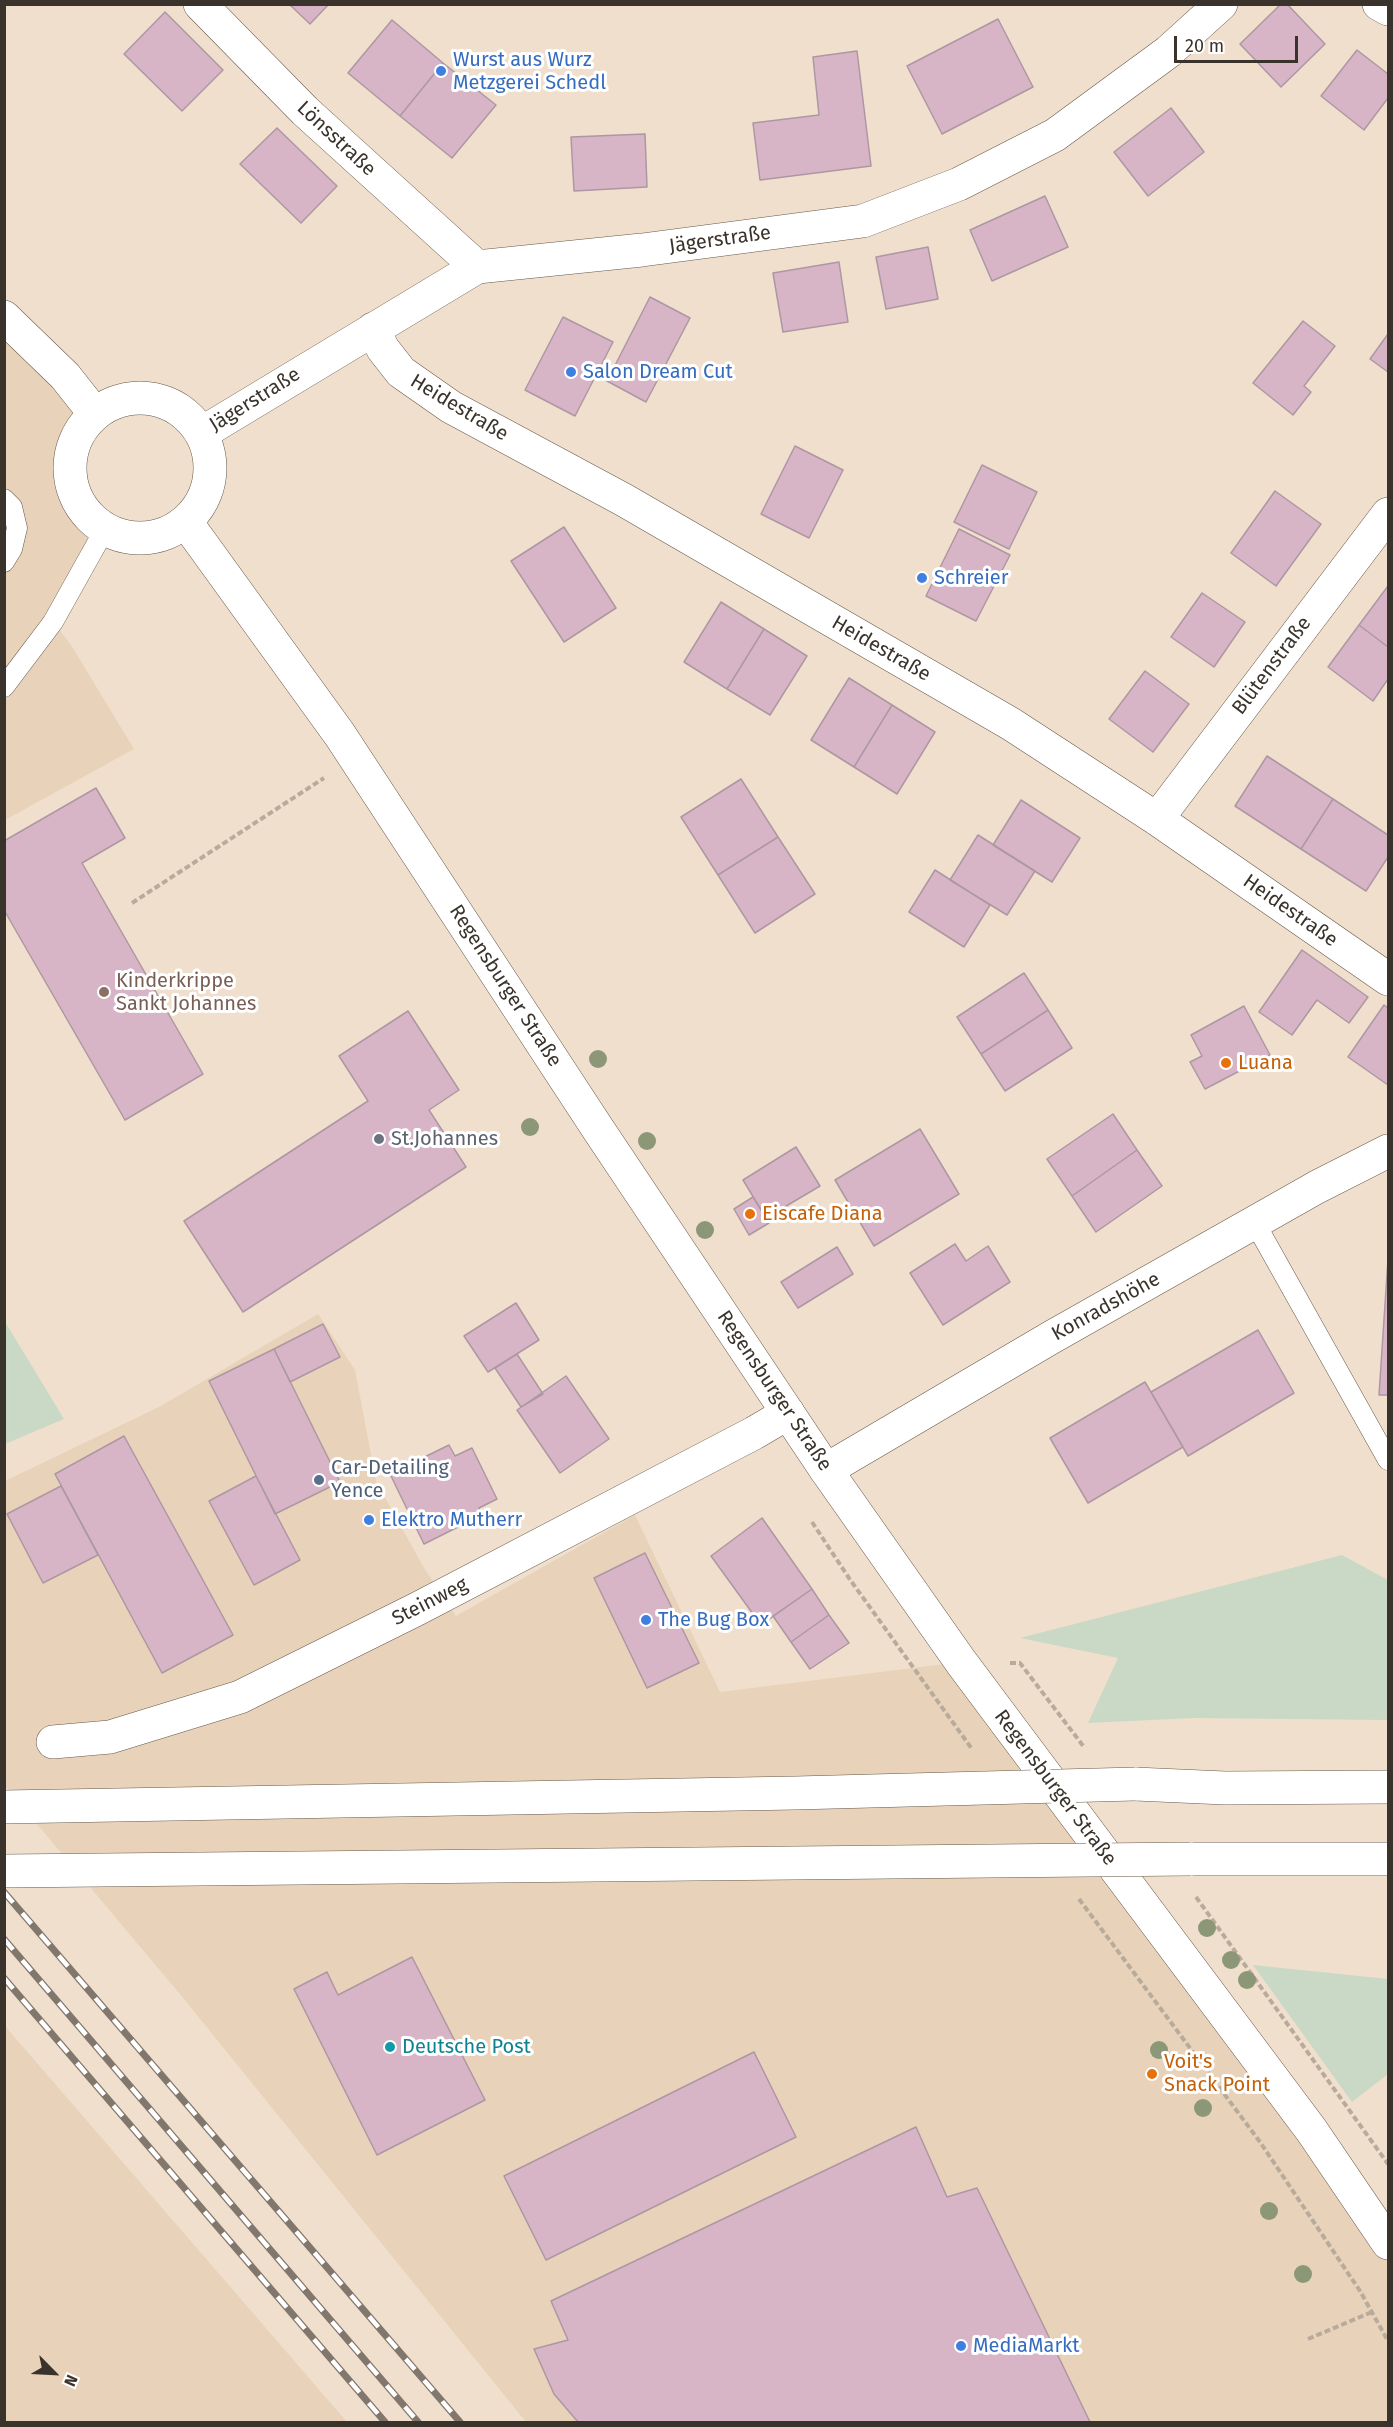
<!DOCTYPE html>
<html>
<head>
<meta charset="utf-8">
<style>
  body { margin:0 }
  #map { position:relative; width:1393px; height:2427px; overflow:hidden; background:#f0dfcd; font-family:"Fira Sans",sans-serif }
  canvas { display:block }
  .frame { position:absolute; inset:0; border:6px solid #39332c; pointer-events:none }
  .north { position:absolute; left:24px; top:2343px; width:60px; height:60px; -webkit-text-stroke:4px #fff; paint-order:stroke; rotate:114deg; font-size:16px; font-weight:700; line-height:24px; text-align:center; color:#39332c }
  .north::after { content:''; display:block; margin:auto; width:21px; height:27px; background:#39332c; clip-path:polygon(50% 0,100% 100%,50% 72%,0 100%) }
  .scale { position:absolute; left:1174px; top:36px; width:124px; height:27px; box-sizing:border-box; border:3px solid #39332c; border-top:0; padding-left:8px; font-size:18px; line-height:21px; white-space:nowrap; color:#39332c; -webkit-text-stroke:4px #fff; paint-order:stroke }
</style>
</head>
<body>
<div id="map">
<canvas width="1393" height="2427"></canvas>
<div class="frame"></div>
<div class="north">N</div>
<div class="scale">20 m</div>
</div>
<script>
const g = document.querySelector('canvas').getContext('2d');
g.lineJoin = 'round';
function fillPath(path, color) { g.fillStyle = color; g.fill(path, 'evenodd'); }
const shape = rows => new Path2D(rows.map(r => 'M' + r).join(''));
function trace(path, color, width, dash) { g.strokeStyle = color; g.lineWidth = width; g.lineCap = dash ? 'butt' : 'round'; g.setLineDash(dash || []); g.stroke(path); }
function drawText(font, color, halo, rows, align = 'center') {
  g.font = font + ' "Fira Sans",sans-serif'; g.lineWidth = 6; g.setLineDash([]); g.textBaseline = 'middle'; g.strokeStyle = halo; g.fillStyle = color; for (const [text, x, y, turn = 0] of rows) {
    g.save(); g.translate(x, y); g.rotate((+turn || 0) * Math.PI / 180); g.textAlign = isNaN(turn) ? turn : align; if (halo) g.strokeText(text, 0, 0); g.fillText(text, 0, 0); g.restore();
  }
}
const built = shape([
  [4,317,95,414,80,430,72,451,70,472,75,494,86,513,105,529,53,622,71,645,134,749,5,820],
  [318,1314,355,1370,376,1481,424,1568,456,1616,635,1515,720,1692,961,1662,1388,2243,1388,2422,526,2422,184,1999,5,1786,5,1481,159,1407],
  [4,2026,5,2026,347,2422,5,2422]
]);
const green = shape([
  [4,1320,64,1419,5,1444,4,1444],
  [1342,1555,1388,1580,1388,1720,1193,1718,1088,1723,1118,1658,1020,1638],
  [1253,1965,1388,1979,1388,2074,1352,2102]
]);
const building = shape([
  [289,4,329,4,310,24,289,4],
  [1281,4,1287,4,1325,44,1281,87,1240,44,1281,4],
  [165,12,223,70,182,111,124,54,165,12],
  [998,19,1033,87,942,134,907,66,998,19],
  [392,20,443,63,400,116,348,73,392,20],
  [1357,50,1388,74,1388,98,1364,130,1321,96,1357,50],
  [857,51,871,166,760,180,753,123,819,115,813,57,857,51],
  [443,63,496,105,452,158,400,116,443,63],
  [1171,108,1204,152,1148,196,1114,152,1171,108],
  [277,128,337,186,301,223,240,164,277,128],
  [645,134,647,187,574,191,571,137,645,134],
  [1045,196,1068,247,992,281,970,230,1045,196],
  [928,247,938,299,886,309,876,257,928,247],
  [839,262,848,322,783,332,773,273,839,262],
  [650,297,690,318,646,402,607,381,650,297],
  [563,317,613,342,575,416,525,390,563,317],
  [1303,321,1335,346,1304,386,1311,392,1293,415,1253,383,1303,321],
  [1388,334,1388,372,1370,359,1388,334],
  [795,446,843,470,809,538,761,514,795,446],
  [982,465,1037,492,1009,549,954,522,982,465],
  [1275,491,1321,524,1276,586,1231,553,1275,491],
  [564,527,616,608,564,642,511,561,564,527],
  [959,529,1010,555,976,621,926,596,959,529],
  [1388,586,1388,647,1359,625,1388,586],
  [1202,593,1245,622,1214,667,1171,637,1202,593],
  [721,602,764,629,727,689,684,662,721,602],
  [1359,625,1388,647,1388,679,1373,701,1328,667,1359,625],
  [764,629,807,656,770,715,727,689,764,629],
  [1145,671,1189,704,1153,752,1109,719,1145,671],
  [849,678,892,705,854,767,811,740,849,678],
  [892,705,935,732,897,794,854,767,892,705],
  [1267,756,1333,799,1301,849,1235,806,1267,756],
  [741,779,778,837,718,875,681,817,741,779],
  [96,788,125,838,82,863,203,1074,125,1120,4,910,4,841,96,788],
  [1333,799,1388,835,1388,857,1366,891,1301,849,1333,799],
  [1021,800,1080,838,1052,882,993,845,1021,800],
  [978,835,1035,871,1007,915,950,880,978,835],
  [778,837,815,894,755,933,718,875,778,837],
  [935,870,990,905,964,947,909,912,935,870],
  [1302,950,1368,997,1349,1023,1317,1000,1292,1035,1259,1012,1302,950],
  [1024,973,1048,1010,981,1054,957,1017,1024,973],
  [1384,1005,1388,1008,1388,1085,1348,1057,1384,1005],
  [1244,1006,1270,1055,1205,1089,1190,1062,1202,1056,1191,1035,1244,1006],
  [1048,1010,1072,1048,1005,1091,981,1054,1048,1010],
  [408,1011,459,1090,429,1110,466,1167,243,1312,184,1221,368,1101,339,1056,408,1011],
  [1113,1114,1137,1150,1072,1196,1047,1159,1113,1114],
  [920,1129,959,1194,874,1246,835,1180,920,1129],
  [796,1147,820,1186,766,1218,743,1180,796,1147],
  [1137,1150,1162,1186,1096,1232,1072,1196,1137,1150],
  [753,1197,769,1223,749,1235,734,1209,753,1197],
  [955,1244,966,1261,988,1246,1010,1282,943,1325,910,1273,955,1244],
  [837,1247,853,1274,798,1308,781,1282,837,1247],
  [1388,1259,1388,1395,1379,1395,1388,1259],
  [516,1303,539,1340,488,1372,464,1336,516,1303],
  [323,1324,340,1357,290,1382,274,1349,323,1324],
  [1258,1330,1294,1393,1188,1456,1151,1392,1258,1330],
  [274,1349,340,1482,275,1514,209,1381,274,1349],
  [517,1354,543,1394,521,1407,495,1368,517,1354],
  [566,1376,609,1439,560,1473,517,1410,566,1376],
  [1145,1382,1183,1447,1088,1503,1050,1438,1145,1382],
  [124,1436,233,1635,162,1673,55,1474,124,1436],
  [449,1445,455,1456,472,1448,497,1499,479,1508,482,1515,424,1544,390,1474,449,1445],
  [256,1476,300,1560,254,1585,209,1501,256,1476],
  [61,1486,98,1555,43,1583,7,1514,61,1486],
  [762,1518,812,1589,761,1625,711,1556,762,1518],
  [645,1553,699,1663,647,1688,594,1578,645,1553],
  [812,1589,829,1615,791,1642,773,1616,812,1589],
  [829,1615,849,1643,810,1669,791,1642,829,1615],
  [412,1957,485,2100,377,2155,294,1989,327,1972,338,1995,412,1957],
  [754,2052,796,2137,546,2260,504,2176,754,2052],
  [916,2127,947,2197,977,2188,1090,2422,578,2422,554,2394,534,2349,568,2340,551,2301,916,2127]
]);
const path = shape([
  [132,903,324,778],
  [812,1522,851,1581,972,1749],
  [1010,1663,1020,1663,1084,1747],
  [1196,1897,1388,2164],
  [1079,1899,1260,2142,1360,2291,1388,2341],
  [1308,2339,1372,2312]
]);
const lane = shape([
  [4,499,12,507,17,528,12,549,4,562],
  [4,687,53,622,105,529],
  [1255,1223,1388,1460]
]);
const street = shape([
  [200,4,305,111,477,267],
  [1379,4,1388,9],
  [373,329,383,349,401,372,451,407,624,500,1011,724,1157,819,1388,979],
  [202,433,477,267,642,250,863,221,959,184,1055,135,1168,52,1221,4],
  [1157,819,1388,514],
  [826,1470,1052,1337,1317,1187,1388,1151],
  [53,1742,110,1737,240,1697,417,1609,754,1433,788,1413]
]);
const secondary = shape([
  [4,317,65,376,95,414],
  '70 468a70 70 0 1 1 140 0a70 70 0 1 1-140 0Z',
  [186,522,340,735,598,1129,826,1470,961,1662,1312,2131,1388,2243]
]);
const highway = shape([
  [1135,1784,1225,1788,1388,1787],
  [1190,1859,1388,1859]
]);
const rail = shape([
  [4,1892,460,2422],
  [4,1939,418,2422],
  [4,1978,385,2422]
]);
const highwayBridge = shape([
  [4,1807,796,1793,1135,1784],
  [4,1871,1190,1859]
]);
const trees = [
  [598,1059],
  [530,1127],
  [647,1141],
  [705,1230],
  [1207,1928],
  [1231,1960],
  [1247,1980],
  [1159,2050],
  [1203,2108],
  [1269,2211],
  [1303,2274]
];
const markers = [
  [441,71,6,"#3f7fe0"],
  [571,372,6,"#3f7fe0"],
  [922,578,6,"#3f7fe0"],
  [104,992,6,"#8d6e63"],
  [1226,1063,6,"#e8710a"],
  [379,1139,6,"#6b7280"],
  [750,1214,6,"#e8710a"],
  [319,1480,6,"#5c6f8a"],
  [369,1520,6,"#3f7fe0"],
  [646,1620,6,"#3f7fe0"],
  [390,2047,6,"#0f9aa8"],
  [1152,2074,6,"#e8710a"],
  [961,2346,6,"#3f7fe0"]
];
const shopNames = [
  ["Wurst aus Wurz",453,60],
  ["Metzgerei Schedl",453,83],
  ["Salon Dream Cut",583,372],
  ["Schreier",934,578],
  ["Elektro Mutherr",381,1520],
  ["The Bug Box",658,1620],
  ["MediaMarkt",973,2346]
];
const streetNames = [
  ["Lönsstraße",336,139,43],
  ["Jägerstraße",720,240,-8],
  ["Jägerstraße",255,400,-32],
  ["Heidestraße",459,408,31],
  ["Heidestraße",881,649,30],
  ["Blütenstraße",1272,666,-53],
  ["Heidestraße",1290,911,35],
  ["Regensburger Straße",505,986,57],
  ["Konradshöhe",1106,1307,-29],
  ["Regensburger Straße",774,1391,56],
  ["Steinweg",430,1602,-27],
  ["Regensburger Straße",1055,1788,53]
];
const educationNames = [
  ["Kinderkrippe",116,981],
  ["Sankt Johannes",116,1004]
];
const foodNames = [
  ["Luana",1238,1063],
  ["Eiscafe Diana",762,1214],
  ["Voit's",1164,2062],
  ["Snack Point",1164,2085]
];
const worshipNames = [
  ["St.Johannes",391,1139]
];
const serviceNames = [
  ["Car-Detailing",331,1468],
  ["Yence",331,1491]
];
const cultureNames = [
  ["Deutsche Post",402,2047]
];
fillPath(built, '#e8d2ba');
fillPath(green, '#c9d9c5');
fillPath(building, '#d7b5c7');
trace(building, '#ad97a2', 1.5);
trace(lane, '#675949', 21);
trace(street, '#675949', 34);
trace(secondary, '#675949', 34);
trace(highway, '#675949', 34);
trace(path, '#b9ab9c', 4, [6, 3]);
trace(lane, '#fff', 20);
trace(street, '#fff', 33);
trace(secondary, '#fff', 33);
trace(highway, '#fff', 33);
trace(rail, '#82776c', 7);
trace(rail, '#fff', 4.5, [14]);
trace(highwayBridge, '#675949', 34, []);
trace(highwayBridge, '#fff', 33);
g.fillStyle = '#8c9778';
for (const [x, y] of trees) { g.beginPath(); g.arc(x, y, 9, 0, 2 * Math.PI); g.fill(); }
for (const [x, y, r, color] of markers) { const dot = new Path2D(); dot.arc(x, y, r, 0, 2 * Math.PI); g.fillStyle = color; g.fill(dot); trace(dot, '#fff', 2); }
drawText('20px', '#366cbe', '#fff', shopNames, 'left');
drawText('20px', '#39332c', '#fff', streetNames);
drawText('20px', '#785e54', '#fff', educationNames, 'left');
drawText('20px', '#c56008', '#fff', foodNames, 'left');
drawText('20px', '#5b616d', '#fff', worshipNames, 'left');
drawText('20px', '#4e5e75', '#fff', serviceNames, 'left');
drawText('20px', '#0d838f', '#fff', cultureNames, 'left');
</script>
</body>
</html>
